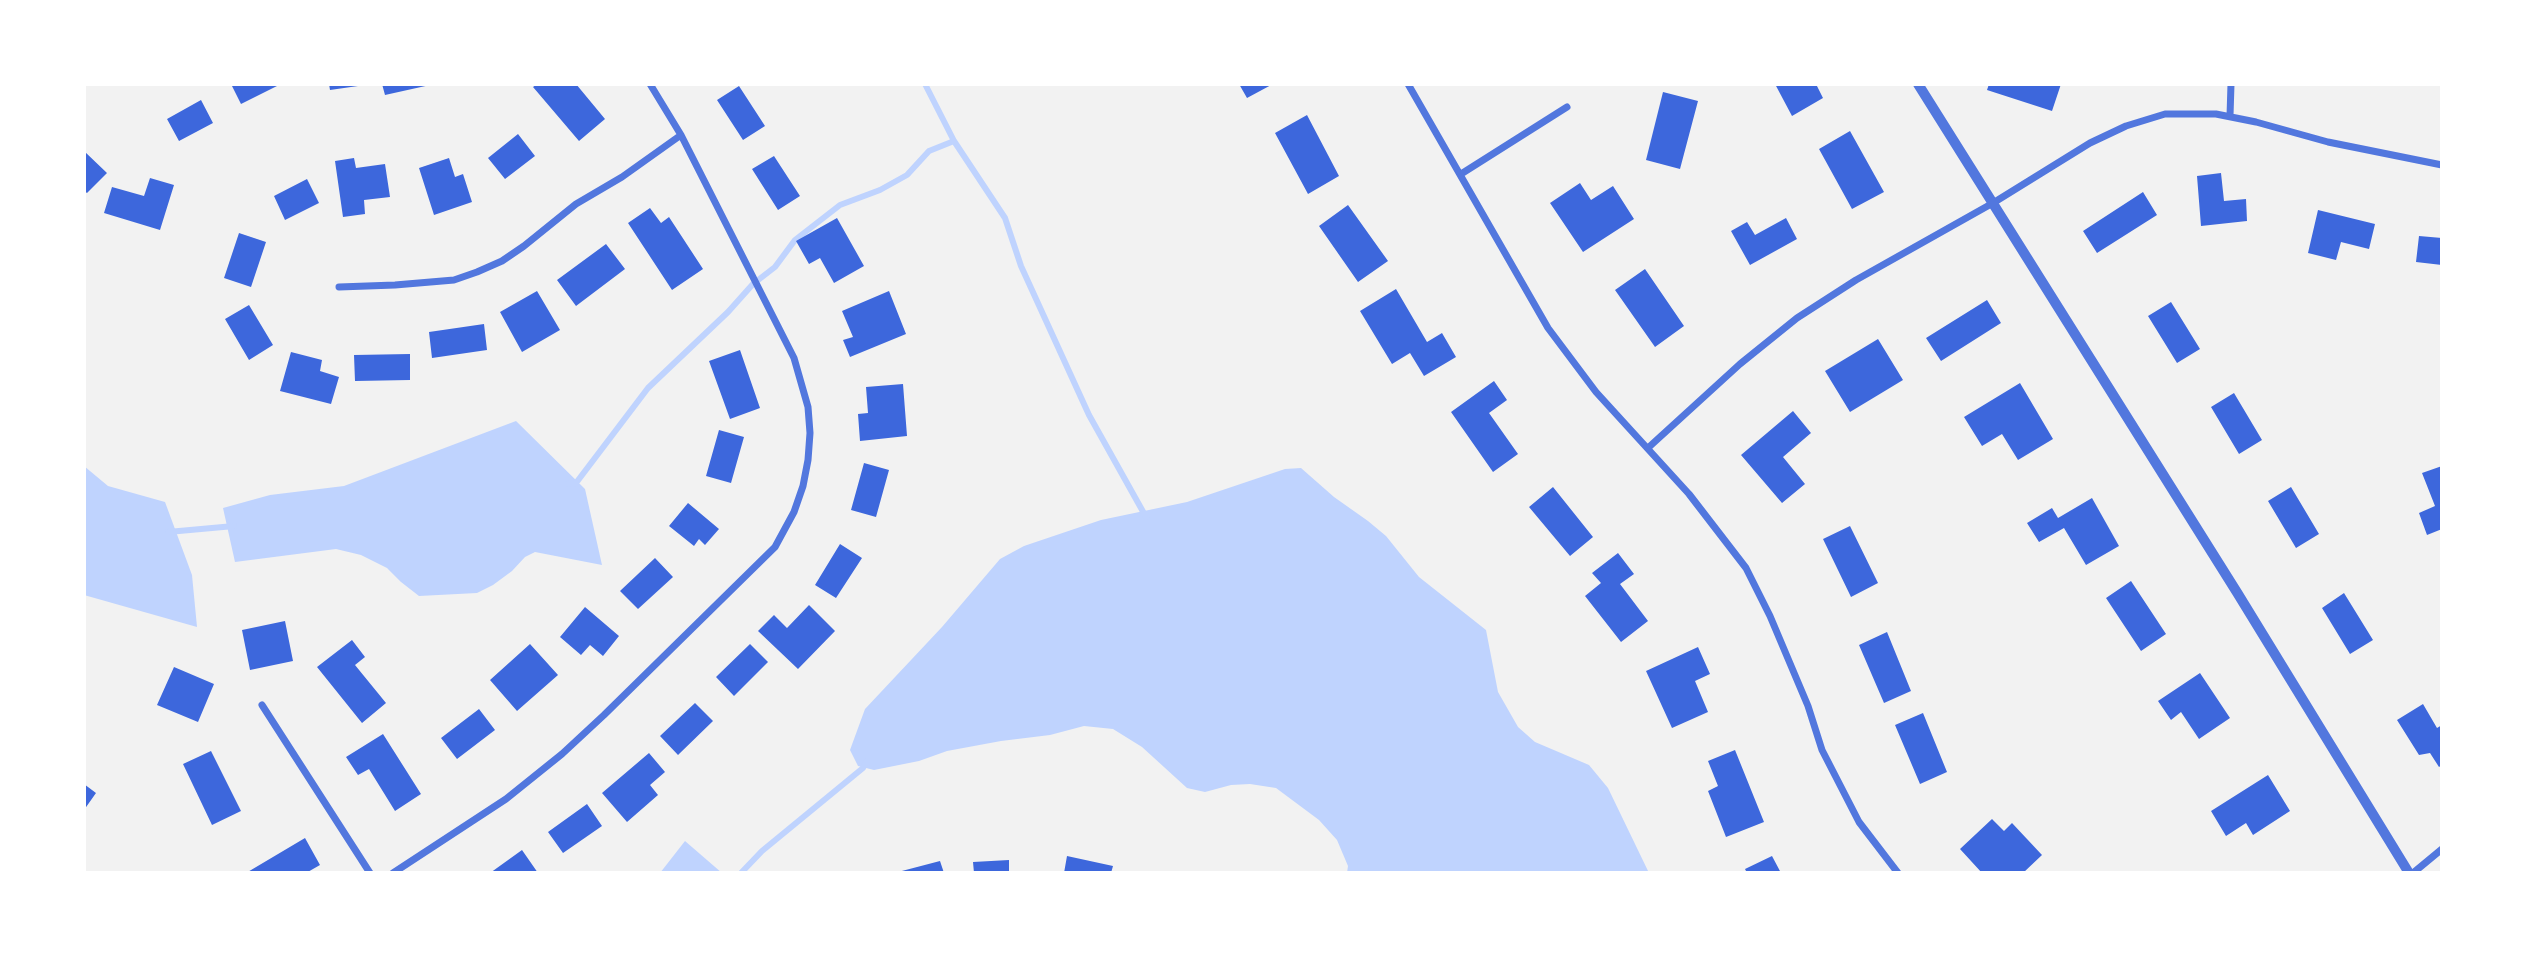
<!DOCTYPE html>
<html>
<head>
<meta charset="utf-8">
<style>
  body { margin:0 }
  #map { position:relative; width:2526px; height:957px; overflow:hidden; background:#f2f2f2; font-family:"Golos Text",sans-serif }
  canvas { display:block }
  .frame { position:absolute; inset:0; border:86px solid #fff; pointer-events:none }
</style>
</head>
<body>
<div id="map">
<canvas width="2526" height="957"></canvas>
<div class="frame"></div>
</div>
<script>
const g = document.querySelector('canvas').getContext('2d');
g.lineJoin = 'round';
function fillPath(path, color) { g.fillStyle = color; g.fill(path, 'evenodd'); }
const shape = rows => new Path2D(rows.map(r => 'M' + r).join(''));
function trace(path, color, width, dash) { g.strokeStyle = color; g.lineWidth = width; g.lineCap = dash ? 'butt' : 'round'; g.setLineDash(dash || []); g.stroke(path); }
const water = shape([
  [516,421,585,489,602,565,535,552,525,557,512,571,493,585,477,593,419,596,401,582,387,568,361,555,336,549,235,562,223,508,270,495,344,486],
  [84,466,108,486,165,502,192,575,197,627,84,595],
  [1301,468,1334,497,1368,521,1386,536,1419,577,1486,630,1498,692,1518,727,1535,742,1589,765,1608,788,1649,873,1347,873,1348,866,1337,840,1319,820,1276,788,1250,784,1231,785,1205,792,1187,788,1142,747,1113,729,1084,726,1050,735,1001,741,947,751,919,761,874,770,858,766,850,750,865,709,942,627,1000,559,1024,546,1101,520,1187,502,1285,469],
  [685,841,722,873,660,873]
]);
const stream = shape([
  [925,84,954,141,1005,218,1021,266,1089,415,1146,517],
  [568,484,576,483,648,388,728,312,753,284,775,267,795,240,840,205,880,190,907,175,929,151,954,141],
  [168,532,234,526],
  [741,873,762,851,863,768,866,762]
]);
const building = shape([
  [231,84,281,84,241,104],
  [329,84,358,84,358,86,330,90],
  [382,84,429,84,430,85,385,95],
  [537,84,576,84,605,119,579,141,533,87],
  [1239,84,1273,84,1247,98],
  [1775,84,1816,84,1823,98,1792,116],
  [1989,84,2061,84,2052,111,1987,90],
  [739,86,765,126,743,140,717,100],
  [1663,92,1698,101,1680,169,1646,160],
  [201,100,213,123,179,141,167,119],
  [1307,115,1339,176,1308,194,1275,133],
  [1850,131,1884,192,1852,209,1819,149],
  [518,134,535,156,505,179,488,158],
  [84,151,107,173,87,193,84,191],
  [774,156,800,196,778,210,752,169],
  [354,158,356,168,385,164,390,197,364,200,365,214,343,217,335,161],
  [449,158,455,177,463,174,472,202,434,215,419,168],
  [2221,173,2224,201,2246,199,2247,221,2201,226,2197,176],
  [150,178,174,185,160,230,104,213,112,187,144,196],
  [307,179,319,203,285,220,274,196],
  [1580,183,1591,200,1613,186,1634,219,1583,252,1550,203],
  [2143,192,2157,215,2097,253,2083,231],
  [1348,205,1388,261,1358,282,1319,226],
  [650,208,661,223,669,217,703,269,672,290,628,223],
  [2318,210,2375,224,2369,249,2341,242,2336,260,2308,253],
  [837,218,864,266,834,283,820,258,809,264,796,241],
  [1786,218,1797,239,1750,265,1731,231,1747,222,1755,235],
  [239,233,266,242,251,287,224,278],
  [2419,236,2442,238,2442,265,2416,262],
  [606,244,625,269,576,306,557,280],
  [1645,269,1684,326,1655,347,1615,290],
  [1396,289,1427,342,1442,333,1456,357,1424,376,1410,353,1392,364,1360,311],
  [537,291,560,330,522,352,500,312],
  [889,291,906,334,850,357,843,340,853,337,842,311],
  [1987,300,2001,323,1941,361,1926,338],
  [2171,302,2200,349,2177,363,2148,316],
  [249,305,273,345,249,360,225,319],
  [484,324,487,350,432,358,429,332],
  [1878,339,1903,380,1850,412,1825,371],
  [740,350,760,408,730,419,709,361],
  [291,352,322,360,320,371,339,377,331,404,280,391],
  [410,354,410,380,355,381,354,355],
  [1494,381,1507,400,1489,413,1518,454,1493,472,1451,412],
  [2020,383,2053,439,2018,460,2002,434,1982,446,1964,417],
  [903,384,907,436,860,441,858,414,868,413,866,387],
  [2234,393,2262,440,2239,454,2211,407],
  [1793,411,1811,433,1783,457,1805,484,1782,503,1741,455],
  [719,430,744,437,731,483,706,476],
  [864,463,889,470,876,517,851,510],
  [2442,466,2442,529,2427,535,2419,513,2435,506,2422,473],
  [1553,487,1593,537,1570,556,1529,507],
  [2291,487,2319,534,2296,548,2268,501],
  [2092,498,2119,546,2086,565,2064,528,2039,542,2027,523,2052,508,2058,518],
  [688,503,719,529,705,545,699,539,694,546,669,526],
  [1850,526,1878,583,1851,597,1823,539],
  [840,544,862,558,836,598,815,585],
  [1618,553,1634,574,1620,584,1648,621,1621,642,1585,596,1601,583,1592,573],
  [655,558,673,577,638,609,620,591],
  [2131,581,2166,634,2141,651,2106,598],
  [2344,593,2373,640,2350,654,2322,608],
  [809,605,835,631,798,669,758,631,774,615,787,628],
  [585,607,619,636,603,656,590,645,581,655,560,637],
  [285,621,293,661,250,670,242,630],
  [1887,632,1911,691,1884,703,1859,645],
  [352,640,365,657,355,665,386,703,362,723,317,667],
  [530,644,558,675,517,711,490,680],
  [750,644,768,662,734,696,716,677],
  [1698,647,1710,674,1695,681,1708,712,1672,728,1646,671],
  [174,667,214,684,198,722,157,705],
  [2200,673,2230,718,2199,739,2181,712,2171,720,2158,701],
  [695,703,713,721,678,755,660,736],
  [2423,704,2437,728,2442,725,2442,765,2439,767,2430,753,2419,755,2397,720],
  [479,709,495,730,457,759,441,738],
  [1923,713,1947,772,1920,784,1895,725],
  [383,734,421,794,395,811,369,769,358,775,346,757],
  [1735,750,1764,822,1726,837,1708,791,1718,786,1708,761],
  [211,751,241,811,212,825,183,764],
  [649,753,665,772,650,785,658,795,627,822,602,793],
  [2268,775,2290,811,2253,835,2246,823,2226,836,2211,811],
  [84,784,96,793,84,810],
  [587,804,602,826,563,853,548,832],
  [1992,819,2004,831,2012,823,2042,855,2023,873,1998,873,1996,871,1982,873,1960,849],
  [305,838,320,865,306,873,246,873],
  [522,850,538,873,490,873],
  [1067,856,1113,866,1111,873,1064,873],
  [1772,856,1781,873,1747,873,1745,869],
  [1009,860,1009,873,974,873,973,862],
  [940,861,944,873,898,873,898,872]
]);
const minor = shape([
  [1408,84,1548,328,1596,392,1689,494,1746,568,1770,616,1808,706,1822,750,1859,822,1898,873],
  [2230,116,2231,84],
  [1461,174,1567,107],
  [339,287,395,285,454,280,477,272,502,261,524,246,576,204,622,177,681,135],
  [1649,447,1740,364,1797,318,1856,280,1993,203,2090,143,2126,126,2165,114,2216,114,2256,122,2328,142,2442,165],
  [262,705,370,873],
  [393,873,506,799,562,754,604,715,775,547,794,512,803,486,808,460,810,433,808,407,794,358,681,135,650,84],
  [2413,873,2442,849]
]);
const tertiary = shape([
  [1918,84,2238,594,2409,873]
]);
fillPath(water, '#bfd3fe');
trace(stream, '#bfd3fe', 6);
fillPath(building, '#3d67dc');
trace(minor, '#5277de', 7);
trace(tertiary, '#5277de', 10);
</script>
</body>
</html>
